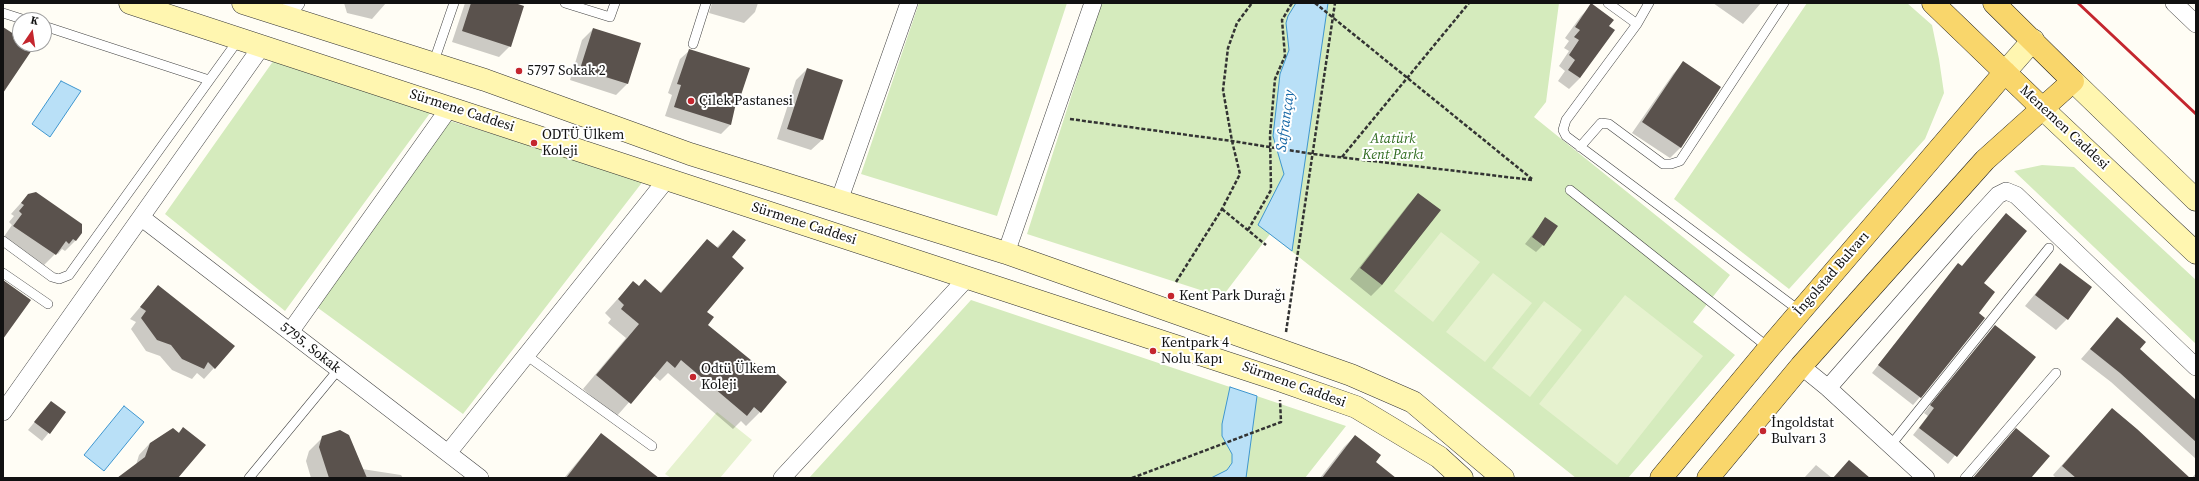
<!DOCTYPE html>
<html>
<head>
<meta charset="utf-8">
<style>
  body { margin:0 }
  #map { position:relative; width:2199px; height:481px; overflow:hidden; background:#fffdf5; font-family:"Source Serif 4",serif }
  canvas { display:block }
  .frame { position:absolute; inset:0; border:4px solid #111; pointer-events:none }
  .north { position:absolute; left:12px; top:12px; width:40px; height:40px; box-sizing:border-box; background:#fff; border:1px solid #a0a0a0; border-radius:50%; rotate:13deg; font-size:11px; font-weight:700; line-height:16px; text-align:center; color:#111 }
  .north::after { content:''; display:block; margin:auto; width:14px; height:18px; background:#c4262e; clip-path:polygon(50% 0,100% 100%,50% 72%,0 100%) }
</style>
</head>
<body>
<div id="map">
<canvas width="2199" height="481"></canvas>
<div class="frame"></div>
<div class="north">K</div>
</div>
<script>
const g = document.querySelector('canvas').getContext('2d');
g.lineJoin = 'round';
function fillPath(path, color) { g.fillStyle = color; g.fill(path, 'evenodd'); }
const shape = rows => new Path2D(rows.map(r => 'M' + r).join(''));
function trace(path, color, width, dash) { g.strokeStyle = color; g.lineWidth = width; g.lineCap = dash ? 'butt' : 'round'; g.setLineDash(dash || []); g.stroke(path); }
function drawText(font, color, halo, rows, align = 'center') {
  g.font = font + ' "Source Serif 4",serif'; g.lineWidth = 4; g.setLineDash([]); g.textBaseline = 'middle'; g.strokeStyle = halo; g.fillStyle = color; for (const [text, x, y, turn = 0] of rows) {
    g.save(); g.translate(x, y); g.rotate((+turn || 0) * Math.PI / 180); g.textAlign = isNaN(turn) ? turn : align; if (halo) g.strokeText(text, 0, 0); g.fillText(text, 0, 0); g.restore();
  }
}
const green = shape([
  [919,3,1067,3,997,216,861,174],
  [1101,3,1559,3,1546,102,1534,117,1730,275,1693,322,1735,355,1628,478,1576,478,1270,234,1222,297,1027,234],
  [1807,3,1907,3,1932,25,1939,59,1944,93,1925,139,1789,289,1674,199],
  [274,60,433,109,285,311,165,214],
  [447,120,644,180,463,414,314,305],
  [2042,165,2074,167,2196,280,2196,344,2014,171],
  [971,300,1346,426,1305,478,809,478]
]);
const pitch = shape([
  [1441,232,1480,262,1433,322,1394,291],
  [1493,273,1532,303,1485,362,1446,332],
  [1625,295,1703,356,1617,465,1539,404],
  [1544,301,1582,330,1530,397,1492,368],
  [717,412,752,440,720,478,671,478,665,474]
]);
const water = shape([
  [1296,3,1328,3,1292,251,1258,225,1284,174,1273,136,1280,74,1289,50,1286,23,1288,16,1296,3],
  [61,81,81,91,50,137,32,124,61,81],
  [1230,387,1257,396,1246,478,1211,478,1227,470,1232,463,1232,454,1222,436,1222,424,1230,387],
  [124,406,144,422,104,471,84,455,124,406]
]);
const shadow = shape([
  [344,3,386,3,372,19,347,13],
  [465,3,512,3,510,46,499,57,452,42],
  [712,3,758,3,755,12,744,23,709,13],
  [1713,3,1761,3,1743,24],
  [1592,5,1608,27,1580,78,1569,89,1558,81,1565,71,1559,66,1569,51,1564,48,1569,41,1565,38,1581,16],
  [3,28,12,34,15,31,20,34,20,44,33,44,3,91],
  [593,29,640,44,627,84,616,95,570,80,582,40],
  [690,50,737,103,734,107,730,125,721,134,665,116,672,95,668,93,680,59],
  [1683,63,1681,147,1670,158,1632,133,1673,74],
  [807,69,822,140,811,150,777,139,796,80],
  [1418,194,1440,210,1382,285,1371,296,1350,279,1408,205],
  [28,195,76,240,65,251,62,249,58,254,56,253,44,265,3,238,12,225,9,222,14,216,11,214],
  [1545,219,1543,245,1536,252,1525,244],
  [733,231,730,257,706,312,707,325,767,375,760,412,746,426,741,421,733,429,668,373,660,381,653,375,616,417,583,389,626,338,608,323,611,319,605,313,633,282,639,287,660,293,707,240,716,248],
  [1958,264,1983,283,1920,397,1913,405,1872,373],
  [2060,264,2067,319,2056,330,2025,306],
  [158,286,214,368,204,379,197,373,192,379,172,370,160,356,146,351,131,329,136,322,130,319],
  [2117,318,2139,349,2196,401,2196,459,2111,382,2081,359],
  [1995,326,2035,357,1948,464,1913,435,1928,416,1924,413],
  [51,402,65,413,42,441,28,430],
  [2112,409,2189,478,2056,478,2053,475],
  [183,428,177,478,122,478,136,465,139,455,150,443,178,433],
  [601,434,657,478,564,478],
  [1355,436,1387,478,1320,478,1344,447],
  [323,437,362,469,401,475,403,478,311,478,306,461,309,451],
  [1816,465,1832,478,1804,478],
  [2196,473,2196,478,2192,478]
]);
const building = shape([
  [471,3,515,3,524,6,511,47,462,31],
  [1591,3,1614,20,1609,26,1615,30,1580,78,1568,70,1575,60,1569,55,1579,40,1574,37,1580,30,1575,27],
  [3,27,20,38,20,44,36,44,3,93],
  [593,28,641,43,628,84,580,69],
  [689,49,750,68,738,104,736,103,731,125,674,107,681,85,677,84],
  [1683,61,1721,87,1681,148,1642,122],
  [807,68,843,80,823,140,787,129],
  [36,192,82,224,82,233,76,241,73,239,69,244,66,241,56,255,13,226,22,214,19,211,24,205,21,203,28,194],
  [1418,193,1441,210,1382,285,1360,268],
  [2006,213,2027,231,1984,283,1995,292,1979,313,1985,318,1921,398,1878,365,1958,263,1962,266],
  [1545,217,1558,226,1544,246,1532,237],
  [733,230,746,240,732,257,744,268,707,312,714,317,708,325,768,374,772,369,787,382,761,413,754,407,747,416,681,360,675,368,667,361,631,404,596,375,639,324,621,309,624,305,618,299,633,281,639,286,645,279,661,293,707,239,718,248],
  [2060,263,2092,287,2068,320,2035,295],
  [3,280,31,300,3,339],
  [158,285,235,346,215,369,208,362,204,369,182,359,171,345,157,340,141,318,146,311,140,307],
  [2117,317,2146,342,2140,349,2196,400,2196,442,2120,373,2090,349],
  [1995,325,2036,357,1957,457,1919,428,1934,408,1930,405],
  [51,401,66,412,50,434,34,422],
  [2112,408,2137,429,2190,478,2076,478,2062,466],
  [183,427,206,445,178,478,117,478,145,457,150,443,173,428,179,433],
  [2016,428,2050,456,2031,478,1973,478],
  [340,430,349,435,367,478,329,478,319,447,322,436],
  [601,433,659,478,566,478],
  [1355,435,1381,455,1376,462,1396,478,1322,478],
  [1849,460,1870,478,1833,478]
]);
const path = shape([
  [1315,3,1532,179],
  [1070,119,1232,141,1313,154,1532,180],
  [1342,157,1469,3],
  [1222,209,1266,245],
  [1248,230,1271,190,1270,135,1275,79,1285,56,1282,20,1292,3],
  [1176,282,1222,209,1240,174,1232,141,1223,90,1228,48,1237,23,1252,3],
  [1286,332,1335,3],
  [1132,478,1281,422,1280,400]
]);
const lane = shape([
  [565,3,610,17,615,3],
  [1608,3,1637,24],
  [1649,3,1637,24,1566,120,1563,130,1566,136,1800,311],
  [3,13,25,20],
  [44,26,209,80],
  [693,44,706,3],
  [433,64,454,3],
  [1580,147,1601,123,1609,124,1663,164,1671,164,1680,161,1784,3],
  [1570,190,1769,348],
  [3,241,52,277,59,279,69,275,239,39],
  [3,273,48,304],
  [526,355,652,446],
  [1890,446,2049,248],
  [249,478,338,370],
  [1965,478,2056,373]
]);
const street = shape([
  [2174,3,2196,24],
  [283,16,296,3],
  [839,201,909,3],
  [142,218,480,478],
  [1006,253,1093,3],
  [290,332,450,107],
  [1801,366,1828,388,1926,478],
  [1828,388,1966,230,1998,195,2006,191,2016,195,2196,367],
  [3,412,262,46],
  [448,453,667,179],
  [782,478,968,277]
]);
const secondary = shape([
  [130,3,1279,380,1356,407,1439,457,1462,478],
  [243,3,485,80,690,154,1006,253,1351,375,1413,402,1503,478],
  [2005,72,2033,40],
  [2073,81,2196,200],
  [2043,109,2196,253]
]);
const primary = shape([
  [1933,3,2043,109],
  [1661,478,1769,348,2005,72],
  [1708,478,1801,366,1985,160,2073,81,1994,3]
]);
const rail = shape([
  [2078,3,2196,114]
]);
const markers = [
  [519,71,4,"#c4262e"],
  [691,101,4,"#c4262e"],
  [534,143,4,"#c4262e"],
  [1171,296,4,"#c4262e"],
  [1153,351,4,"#c4262e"],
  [693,377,4,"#c4262e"],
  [1763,431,4,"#c4262e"]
];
const poiNames = [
  ["5797 Sokak 2",527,71],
  ["Çilek Pastanesi",699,101],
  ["ODTÜ Ülkem",542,135],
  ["Koleji",542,151],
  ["Kent Park Durağı",1179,296],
  ["Kentpark 4",1161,343],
  ["Nolu Kapı",1161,359],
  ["Odtü Ülkem",701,369],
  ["Koleji",701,385],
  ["İngoldstat",1771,423],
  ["Bulvarı 3",1771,439]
];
const streetNames = [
  ["Sürmene Caddesi",462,111,18],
  ["Menemen Caddesi",2064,128,43],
  ["Sürmene Caddesi",804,224,18],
  ["İngolstad Bulvarı",1832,274,-49],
  ["5795. Sokak",310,348,38],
  ["Sürmene Caddesi",1294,385,20]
];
const parkNames = [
  ["Atatürk",1393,139],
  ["Kent Parkı",1393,155]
];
const waterNames = [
  ["Safrançay",1286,121,-82]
];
fillPath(green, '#d5ebbd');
fillPath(pitch, '#e6f2cf');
fillPath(water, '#b9e0f7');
trace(water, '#3f96cf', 1);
fillPath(shadow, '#0003');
fillPath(building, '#5a524d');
trace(lane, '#444', 10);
trace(street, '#444', 18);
trace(secondary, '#333', 23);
trace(primary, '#222', 23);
trace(path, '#333', 2.5, [4, 2]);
trace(lane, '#fff', 9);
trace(street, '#fff', 17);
trace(secondary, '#fff6b0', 22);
trace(primary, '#f9d66b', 22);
trace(rail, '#c4262e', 3);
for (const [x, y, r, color] of markers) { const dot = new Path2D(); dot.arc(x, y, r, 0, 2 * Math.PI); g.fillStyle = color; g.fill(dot); trace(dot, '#fff', 1.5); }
drawText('14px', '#111', '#fff', poiNames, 'left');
drawText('14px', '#111', '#fff', streetNames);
drawText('italic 14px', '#2f6b1f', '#fff', parkNames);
drawText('italic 15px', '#1768a6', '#fff', waterNames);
</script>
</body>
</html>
